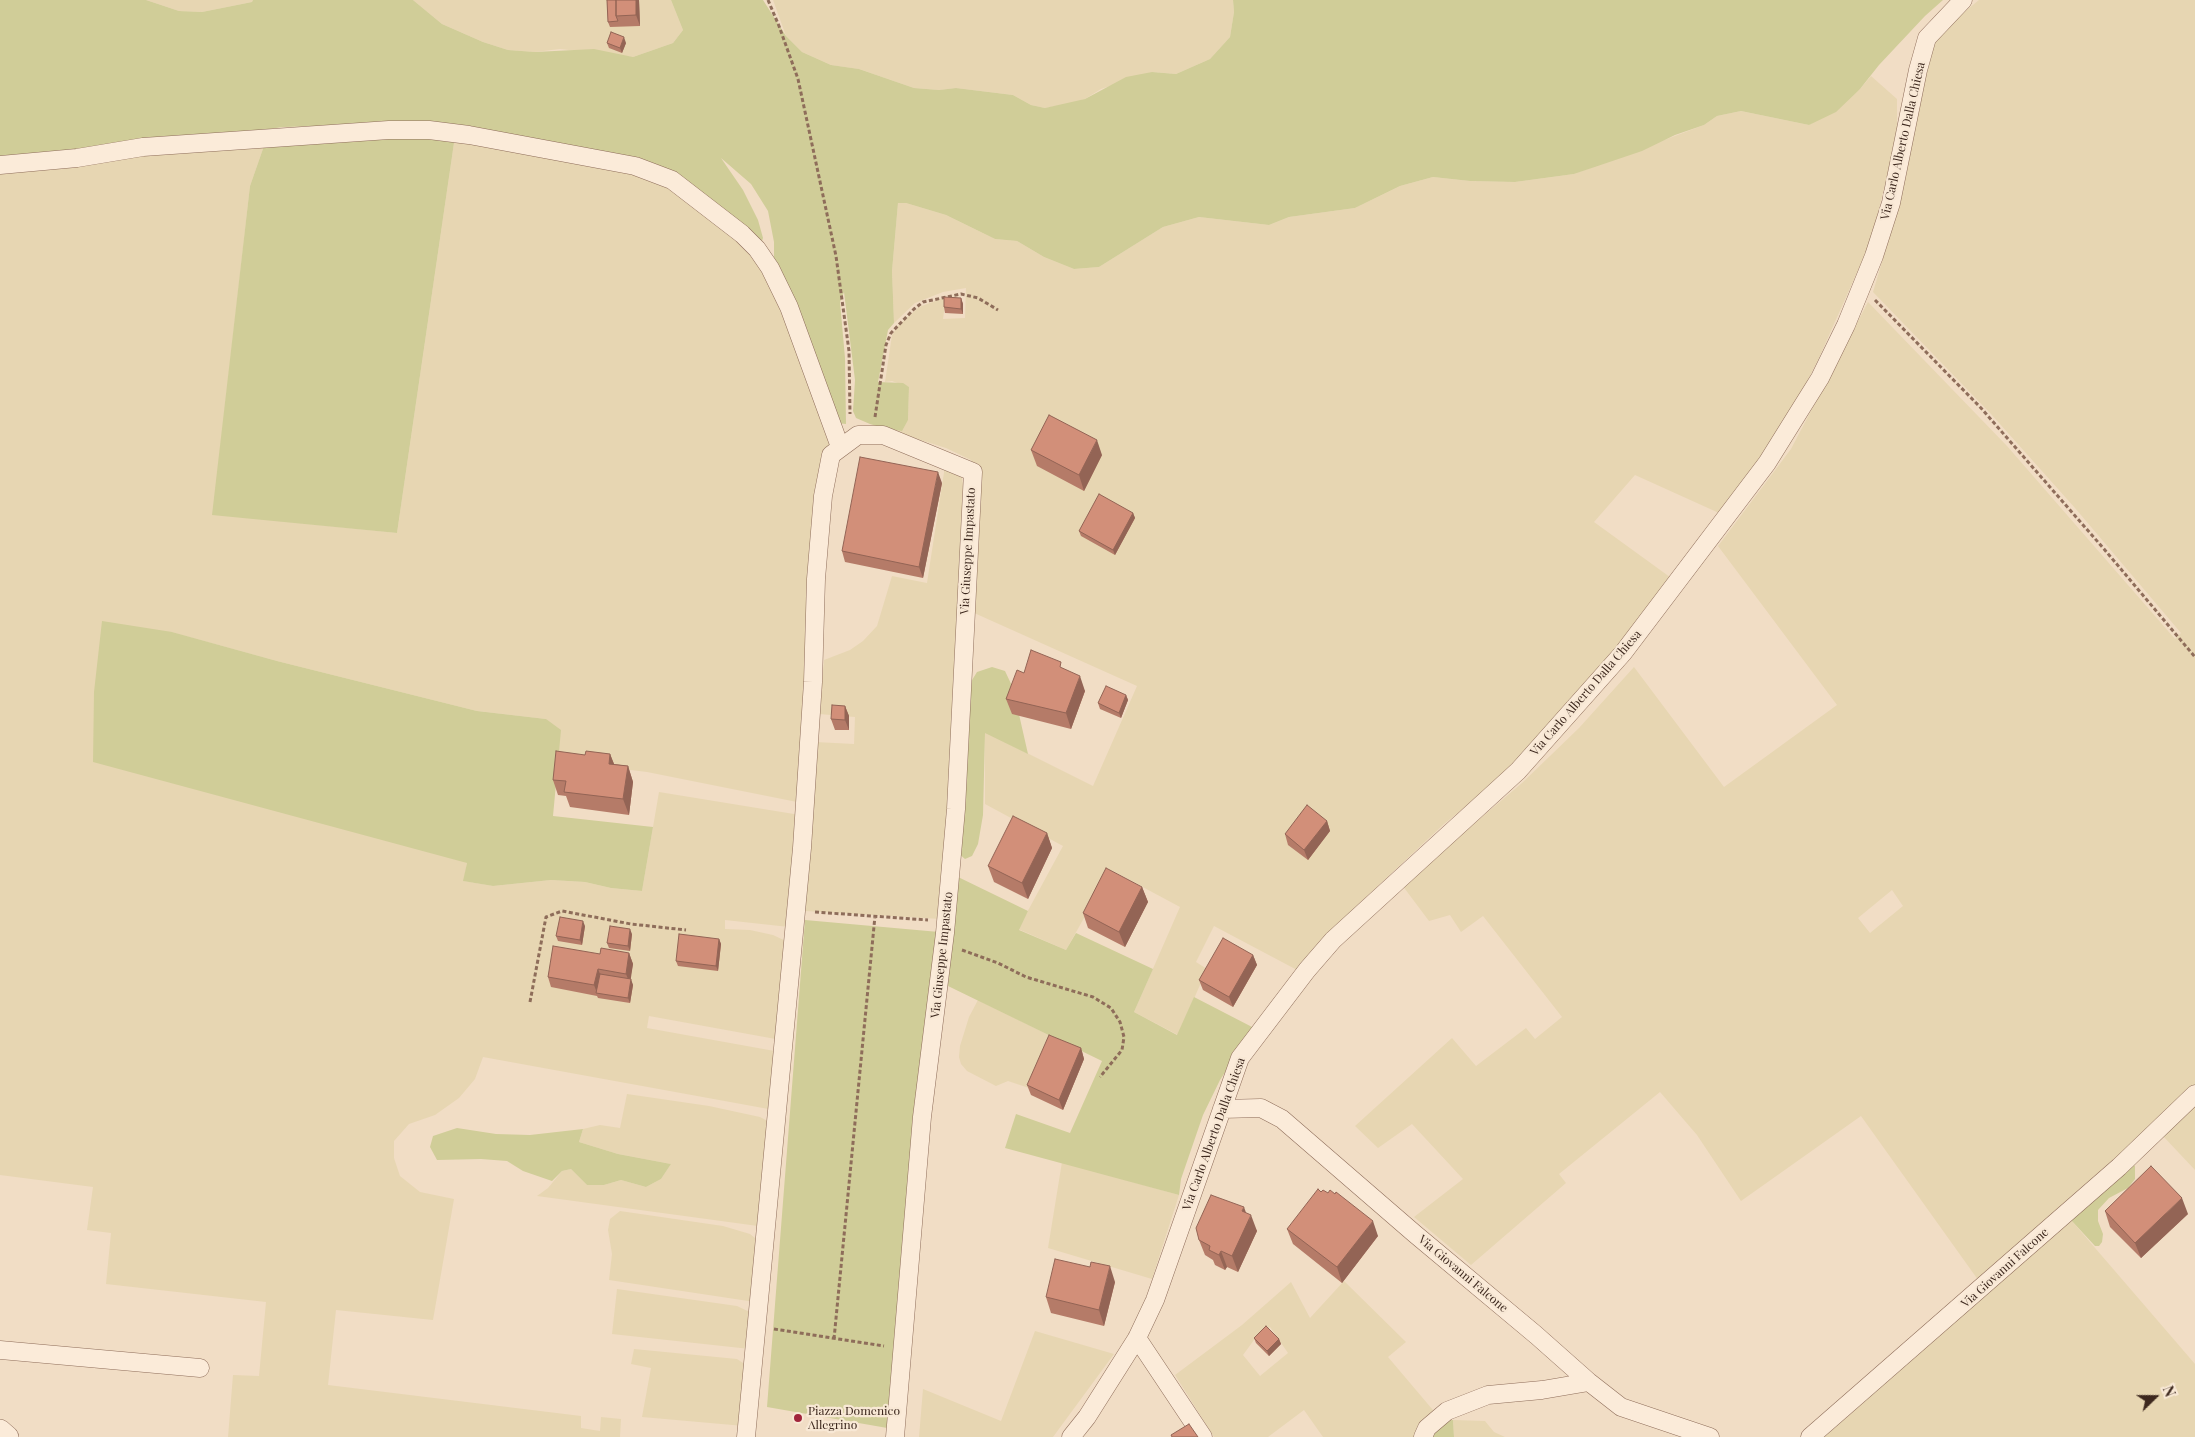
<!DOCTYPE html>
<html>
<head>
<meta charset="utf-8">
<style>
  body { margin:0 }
  #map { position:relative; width:2195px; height:1437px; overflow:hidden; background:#f1ddc5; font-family:"Playfair Display",serif }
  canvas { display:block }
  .north { position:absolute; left:2130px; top:1372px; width:50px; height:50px; -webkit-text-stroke:4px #f8e8d5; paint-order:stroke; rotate:68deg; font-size:14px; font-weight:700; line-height:20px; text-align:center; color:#3d281e }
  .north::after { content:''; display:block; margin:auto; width:18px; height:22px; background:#3d281e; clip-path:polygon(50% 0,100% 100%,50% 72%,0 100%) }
</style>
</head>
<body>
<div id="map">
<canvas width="2195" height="1437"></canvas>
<div class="north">N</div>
</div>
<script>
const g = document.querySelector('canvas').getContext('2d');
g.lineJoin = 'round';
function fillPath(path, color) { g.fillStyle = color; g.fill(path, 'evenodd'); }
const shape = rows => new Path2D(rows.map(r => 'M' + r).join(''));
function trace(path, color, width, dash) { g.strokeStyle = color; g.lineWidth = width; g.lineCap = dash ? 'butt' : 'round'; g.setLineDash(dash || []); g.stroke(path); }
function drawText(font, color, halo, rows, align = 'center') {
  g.font = font + ' "Playfair Display",serif'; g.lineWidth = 4.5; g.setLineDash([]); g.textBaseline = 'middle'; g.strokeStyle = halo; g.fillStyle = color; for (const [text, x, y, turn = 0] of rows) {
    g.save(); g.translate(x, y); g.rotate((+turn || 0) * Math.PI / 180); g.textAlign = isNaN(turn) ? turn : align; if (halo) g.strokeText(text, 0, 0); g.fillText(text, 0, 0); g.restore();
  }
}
const farmland = shape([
  [146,0,253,0,252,2,202,12,179,11],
  [413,0,671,0,683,30,673,43,633,57,560,49,535,52,508,50,483,42,442,24],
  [773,0,1233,0,1234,12,1230,37,1210,59,1176,74,1152,72,1101,89,1085,99,1074,103,1045,108,1031,105,1013,95,956,88,939,90,914,88,859,69,831,65,802,52,786,36],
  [1979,0,2195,0,2195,1087,1981,1284,1861,1116,1741,1201,1697,1135,1660,1092,1559,1174,1566,1183,1471,1265,1414,1217,1463,1179,1412,1124,1378,1148,1355,1126,1452,1038,1476,1066,1526,1028,1535,1039,1562,1017,1483,916,1461,932,1450,915,1429,921,1402,885,1522,783,1579,728,1634,667,1724,787,1837,705,1718,546,1791,449,1868,302,2007,446,2175,639,2181,633,2075,508,1991,414,1873,292,1893,225,1907,171,1910,141,1930,49,1946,27],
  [1892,890,1903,906,1870,933,1858,918],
  [1871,76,1897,99,1897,127,1890,164,1871,241,1818,360,1782,431,1719,513,1635,475,1594,522,1674,580,1606,667,1504,775,1444,824,1350,912,1299,971,1214,926,1196,962,1207,969,1178,1035,1134,1012,1180,907,1111,870,1066,950,1018,929,1063,846,985,804,985,732,1093,786,1137,686,972,612,979,479,971,460,946,448,883,428,908,420,909,387,892,381,885,382,892,335,898,326,919,307,946,297,943,319,965,318,966,288,943,292,915,303,894,323,892,271,898,203,906,203,946,215,995,239,1017,241,1044,257,1074,269,1099,267,1163,227,1199,217,1269,225,1289,217,1355,208,1400,186,1433,177,1470,181,1515,182,1574,174,1704,125,1717,116,1741,111,1809,125,1860,89],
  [455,136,603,162,678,189,735,235,765,268,787,319,802,370,816,404,830,447,802,803,647,772,558,761,546,719,477,711,277,661,171,632,467,863,464,881,493,886,551,880,585,882,611,888,642,891,659,792,800,815,789,927,725,920,725,929,750,930,773,935,788,942,781,1040,649,1016,647,1028,780,1052,774,1110,483,1057,475,1079,459,1098,435,1115,409,1124,394,1141,394,1158,400,1176,420,1192,454,1199,433,1320,336,1310,328,1385,581,1416,581,1428,600,1431,601,1417,621,1419,620,1437,228,1437,233,1375,259,1376,266,1302,106,1284,111,1233,87,1230,93,1187,0,1175,0,173,130,155,265,143,250,186,213,514,397,533],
  [945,466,961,473,963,484,949,800,941,919,805,911,815,742,854,744,855,717,819,714,824,660,850,650,863,641,877,626,892,576,927,583],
  [978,1000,1051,1036,1029,1088,1008,1081,996,1086,967,1071,961,1064,959,1057,960,1046,969,1017],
  [627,1094,709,1106,760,1117,773,1124,758,1226,537,1196,548,1188,562,1171,571,1169,587,1185,604,1185,621,1180,646,1187,661,1179,671,1164,618,1154,579,1142,583,1129,600,1125,620,1128],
  [2195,1105,2195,1170,2162,1135],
  [1062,1162,1179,1195,1152,1279,1048,1248],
  [620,1211,723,1226,750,1234,761,1243,755,1302,609,1280,612,1254,608,1230,610,1219],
  [2071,1220,2195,1364,2195,1437,1824,1437],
  [1344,1281,1406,1342,1388,1357,1438,1416,1420,1437,1323,1437,1304,1410,1268,1437,1214,1437,1175,1375,1242,1325,1291,1282,1310,1318],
  [1270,1327,1288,1353,1260,1376,1243,1355,1254,1340],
  [617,1289,737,1306,754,1314,750,1349,612,1334],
  [1035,1331,1114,1354,1053,1437,919,1437,923,1389,1001,1421],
  [634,1349,737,1359,749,1367,744,1426,642,1417,651,1368,631,1364],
  [1453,1420,1485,1421,1494,1432,1505,1437,1454,1437]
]);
const green = shape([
  [0,0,146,0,179,11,202,12,252,2,253,0,413,0,442,24,483,42,508,50,535,52,594,49,633,57,673,43,683,30,671,0,763,0,786,36,802,52,831,65,859,69,914,88,939,90,956,88,1013,95,1031,105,1045,108,1085,99,1126,77,1152,72,1176,74,1210,59,1230,37,1234,12,1233,0,1943,0,1925,16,1879,65,1860,89,1836,112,1809,125,1741,111,1717,116,1704,125,1675,135,1642,151,1574,174,1515,182,1470,181,1433,177,1400,186,1355,208,1289,217,1269,225,1199,217,1163,227,1099,267,1074,269,1044,257,1017,241,995,239,946,215,906,203,898,203,892,271,894,323,888,330,878,382,903,383,909,387,908,420,902,431,883,428,870,424,856,418,853,411,855,380,844,292,840,302,845,358,846,424,837,423,774,262,774,242,768,211,751,184,721,158,743,190,758,220,763,238,760,247,688,184,392,124,283,127,169,143,0,160],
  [455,136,397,533,212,515,250,186,265,143],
  [102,621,172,632,277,661,477,711,546,719,561,730,553,816,653,827,642,891,611,888,585,882,551,880,493,886,463,881,467,863,93,762,94,692],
  [992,667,1005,671,1013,688,1028,754,985,733,983,815,978,844,972,856,965,859,958,853,969,685,977,672],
  [956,876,1028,911,1019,930,1066,950,1076,933,1153,969,1134,1012,1177,1035,1194,997,1254,1028,1220,1080,1203,1115,1181,1179,1179,1195,1005,1148,1016,1114,1070,1133,1102,1061,948,986],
  [805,920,939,932,893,1429,767,1407],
  [457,1128,496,1134,530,1135,583,1129,579,1142,618,1154,671,1164,661,1179,646,1187,621,1180,604,1185,587,1185,571,1169,562,1171,552,1181,523,1171,507,1161,481,1159,437,1160,430,1147,433,1136],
  [2130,1162,2135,1166,2135,1179,2128,1188,2109,1198,2098,1210,2098,1221,2103,1234,2102,1242,2099,1246,2095,1246,2071,1220],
  [1453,1420,1454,1437,1426,1437,1441,1421]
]);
const path = shape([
  [768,0,779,26,798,79,836,256,849,351,850,414],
  [1875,300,1981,408,2104,549,2195,657],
  [875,417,886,345,891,333,914,309,923,302,961,294,978,298,998,310],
  [815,912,928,920],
  [962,950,998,963,1026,977,1093,997,1111,1008,1120,1022,1124,1037,1122,1050,1100,1077],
  [530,1002,546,917,562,911,631,924,686,930],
  [774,1329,884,1346],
  [834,1339,875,916]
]);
const minor = shape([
  [0,165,77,158,143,147,389,130,429,130,469,135,635,166,672,180,742,234,757,249,770,268,789,307,840,447],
  [1222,1109,1261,1108,1282,1119,1415,1234,1536,1335,1589,1382,1621,1407,1710,1437],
  [1137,1338,1203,1437],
  [0,1350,200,1368],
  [746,1437,802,848,813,682,816,579,823,496,831,455,858,435,883,435,973,472,956,809,945,933,922,1117,895,1437],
  [1071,1437,1087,1417,1137,1338,1155,1300,1240,1058,1307,970,1333,940,1518,771,1623,653,1767,463,1800,410,1820,378,1846,325,1874,256,1891,203,1918,70,1927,38,1963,0],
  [1423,1437,1427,1428,1447,1411,1488,1395,1542,1390,1589,1382],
  [1810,1437,2119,1167,2195,1094]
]);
const tertiary = shape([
  [0,1430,8,1437]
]);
const wall = shape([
  [607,0,639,0,640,26,610,27,608,22],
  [607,43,626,43,622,53,609,48],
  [961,298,963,304,963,314,945,313,944,307],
  [1031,450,1102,455,1084,491,1037,466],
  [942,483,923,578,845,562,842,551],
  [1133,513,1135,518,1115,555,1081,536,1079,531],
  [1063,668,1085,691,1071,729,1012,714,1006,699,1024,673],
  [1126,695,1128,700,1121,718,1100,709,1098,703],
  [845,706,849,716,849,730,835,730,831,719],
  [610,754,614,764,628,766,633,782,629,815,570,807,566,796,558,795,553,780,585,755],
  [1327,821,1330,831,1308,860,1288,845,1285,834],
  [1047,833,1052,848,1028,899,994,882,988,866],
  [1142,887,1148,902,1125,947,1088,928,1083,913],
  [585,926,582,945,558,941,556,936],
  [632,934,630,951,609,948,607,943],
  [719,939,721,944,718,971,678,966,676,961],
  [629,953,633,964,630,979,633,985,630,1003,598,998,597,996,551,987,548,977,600,954],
  [1253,955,1257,965,1233,1007,1203,990,1199,980],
  [1081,1048,1084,1059,1063,1110,1031,1095,1027,1085],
  [1321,1192,1378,1236,1342,1283,1293,1244,1287,1229],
  [2105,1211,2188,1214,2141,1258,2110,1227],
  [1246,1213,1257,1231,1238,1272,1227,1267,1225,1270,1215,1265,1213,1260,1205,1255,1199,1240],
  [1115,1282,1104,1326,1051,1313,1046,1297],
  [1254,1338,1279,1339,1281,1344,1269,1356,1256,1343]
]);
const shadedWall = shape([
  [636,0,639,0,640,26,636,15],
  [624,37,626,43,622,53,620,48],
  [961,298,963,304,963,314,961,309],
  [1097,440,1102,455,1084,491,1079,475],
  [938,472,942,483,923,578,919,567],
  [1133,513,1135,518,1115,555,1113,550],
  [1080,676,1085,691,1071,729,1066,713],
  [1126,695,1128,700,1121,718,1119,713],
  [845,706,849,716,849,730,845,720],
  [610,754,616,769,609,764],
  [628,766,633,782,629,815,623,799],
  [1327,821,1330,831,1308,860,1304,850],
  [1047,833,1052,848,1028,899,1022,883],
  [1142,887,1148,902,1125,947,1119,932],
  [583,921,585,926,582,945,580,940],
  [630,929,632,934,630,951,628,946],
  [719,939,721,944,718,971,716,966],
  [629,953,633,964,630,984,626,974],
  [1253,955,1257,965,1233,1007,1229,997],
  [598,969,602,979,597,993,594,985],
  [631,979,633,985,630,1003,628,998],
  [1081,1048,1084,1059,1063,1110,1059,1100],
  [2182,1198,2188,1214,2141,1258,2135,1243],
  [1244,1207,1249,1221,1251,1215,1257,1231,1238,1272,1232,1256,1242,1211],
  [1373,1221,1378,1236,1342,1283,1337,1267],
  [1221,1251,1227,1267,1225,1270,1219,1255],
  [1110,1266,1115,1282,1104,1326,1099,1310],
  [1279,1339,1281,1344,1269,1356,1267,1351]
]);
const building = shape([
  [607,0,616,0,616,16,618,21,608,22,607,0],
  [616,0,636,0,636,15,616,16,616,0],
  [611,32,624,37,620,48,607,43,611,32],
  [944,297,961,298,961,309,944,307,944,297],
  [1049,415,1097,440,1079,475,1031,450,1049,415],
  [860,457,938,472,919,567,842,551,860,457],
  [1099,494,1133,513,1113,550,1079,531,1099,494],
  [1031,650,1061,662,1060,667,1080,676,1066,713,1006,699,1017,670,1024,673,1031,650],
  [1106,686,1126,695,1119,713,1098,703,1106,686],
  [832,705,845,706,845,720,831,719,832,705],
  [556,751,585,755,586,751,610,754,609,764,628,766,623,799,564,792,566,781,553,780,556,751],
  [1307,805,1327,821,1304,850,1285,834,1307,805],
  [1013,816,1047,833,1022,883,988,866,1013,816],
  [1106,868,1142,887,1119,932,1083,913,1106,868],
  [560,917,583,921,580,940,556,936,560,917],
  [610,926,630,929,628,946,607,943,610,926],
  [679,934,719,939,716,966,676,961,679,934],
  [1223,938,1253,955,1229,997,1199,980,1223,938],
  [553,946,600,954,601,948,629,953,626,974,598,969,594,985,548,977,553,946],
  [600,974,631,979,628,998,596,993,600,974],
  [1049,1035,1081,1048,1059,1100,1027,1085,1049,1035],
  [2151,1166,2182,1198,2135,1243,2105,1211,2151,1166],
  [1318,1189,1321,1192,1323,1190,1328,1193,1330,1190,1335,1194,1336,1192,1373,1221,1337,1267,1287,1229,1318,1189],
  [1211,1195,1244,1207,1242,1211,1251,1215,1232,1256,1221,1251,1219,1255,1209,1250,1210,1246,1199,1240,1196,1228,1211,1195],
  [1055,1259,1090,1267,1091,1262,1110,1266,1099,1310,1046,1297,1055,1259],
  [1266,1326,1279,1339,1267,1351,1254,1338,1266,1326],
  [1189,1424,1198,1437,1172,1437,1171,1435,1189,1424]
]);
const markers = [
  [798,1418,5,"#a1253b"]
];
const streetNames = [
  ["Via Carlo Alberto Dalla Chiesa",1903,141,-77],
  ["Via Giuseppe Impastato",968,551,-87],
  ["Via Carlo Alberto Dalla Chiesa",1586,693,-49],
  ["Via Giuseppe Impastato",942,955,-84],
  ["Via Carlo Alberto Dalla Chiesa",1214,1134,-70],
  ["Via Giovanni Falcone",2005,1268,-42],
  ["Via Giovanni Falcone",1463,1274,40]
];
const poiNames = [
  ["Piazza Domenico",808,1411],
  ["Allegrino",808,1425]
];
fillPath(farmland, '#e7d6b2');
fillPath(green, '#d0cd98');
trace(minor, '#8e6d5a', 19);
trace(tertiary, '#8e6d5a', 22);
trace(path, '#8e6d5a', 3, [4, 2.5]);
trace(minor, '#fbebd9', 18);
trace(tertiary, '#fbebd9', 21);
fillPath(wall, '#b57b68');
fillPath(shadedWall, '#936455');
fillPath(building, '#d28f79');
trace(building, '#936455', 1);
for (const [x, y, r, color] of markers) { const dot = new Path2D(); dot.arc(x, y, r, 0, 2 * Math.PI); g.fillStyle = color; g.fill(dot); trace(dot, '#f8e8d5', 2); }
drawText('12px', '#3d281e', '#f8e8d5', streetNames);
drawText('12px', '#3d281e', '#f8e8d5', poiNames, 'left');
</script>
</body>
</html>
